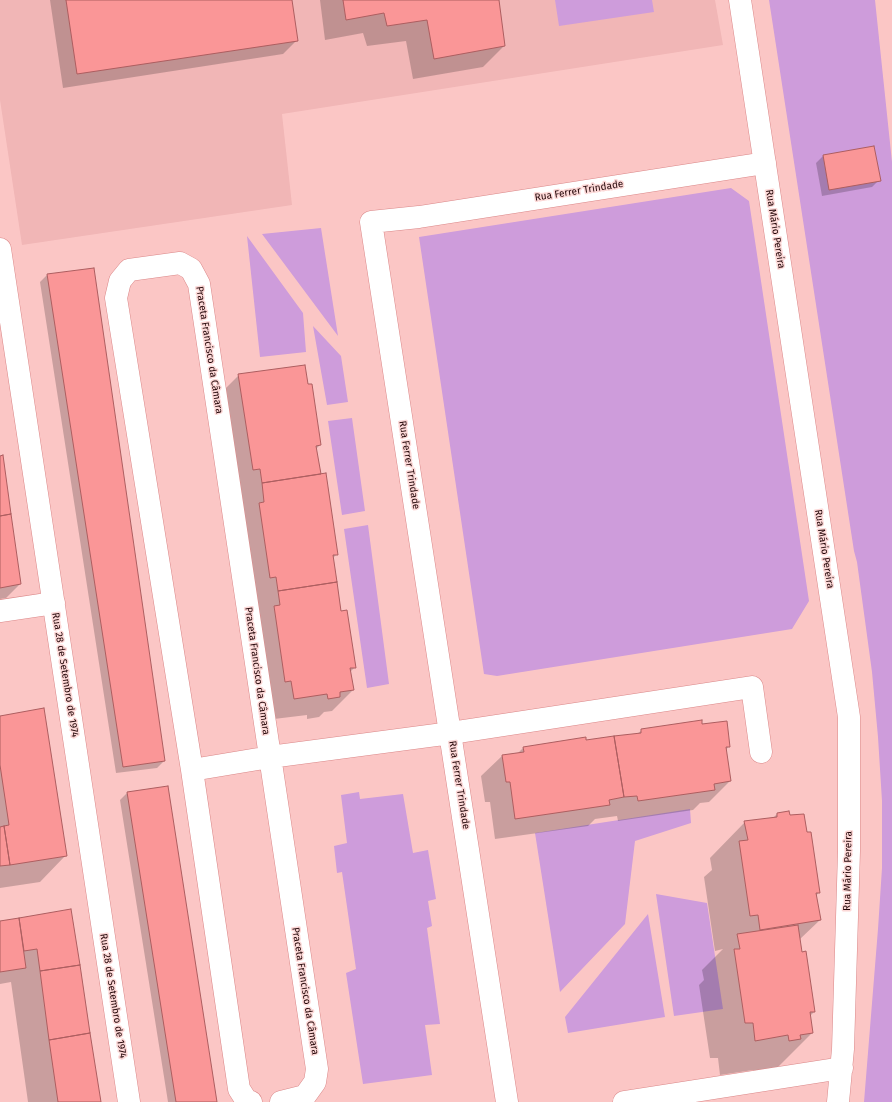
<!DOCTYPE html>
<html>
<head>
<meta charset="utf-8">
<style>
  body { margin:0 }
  canvas { display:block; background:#fbc6c5 }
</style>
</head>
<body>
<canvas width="892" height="1102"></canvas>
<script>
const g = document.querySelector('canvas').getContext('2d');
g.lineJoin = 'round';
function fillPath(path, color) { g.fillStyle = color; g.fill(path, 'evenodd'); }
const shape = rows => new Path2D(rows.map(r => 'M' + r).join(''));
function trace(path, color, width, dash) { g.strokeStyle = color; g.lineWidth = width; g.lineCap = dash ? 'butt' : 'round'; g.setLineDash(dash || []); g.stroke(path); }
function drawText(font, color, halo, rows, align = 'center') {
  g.font = font + ' "Fira Sans",sans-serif'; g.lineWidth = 3; g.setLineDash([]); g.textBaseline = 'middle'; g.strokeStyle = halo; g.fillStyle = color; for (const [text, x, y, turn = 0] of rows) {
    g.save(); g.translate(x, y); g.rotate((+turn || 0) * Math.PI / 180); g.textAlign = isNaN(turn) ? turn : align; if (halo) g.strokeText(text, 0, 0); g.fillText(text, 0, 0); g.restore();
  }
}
const built = shape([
  [0,0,715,0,723,45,282,114,292,205,22,245,0,100]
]);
const green = shape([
  [555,0,652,0,654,12,559,26],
  [769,0,875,0,892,162,892,1102,864,1102,878,929,882,868,882,801,878,737,872,672,857,562,854,551],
  [731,188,749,201,809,601,792,629,497,676,484,674,419,237],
  [321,228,338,336,262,234],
  [247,236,303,313,306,352,260,357],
  [313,326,341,356,348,402,327,405],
  [352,418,365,511,342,515,328,421],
  [368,525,389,684,367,688,344,529],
  [359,792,360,799,403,794,413,853,428,850,436,899,428,901,432,926,427,928,440,1024,425,1025,432,1075,363,1084,346,973,356,969,342,872,337,873,334,846,347,843,341,795],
  [690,809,691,823,635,841,625,924,560,992,535,833],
  [656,894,707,903,723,1009,674,1016],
  [648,914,665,1017,568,1033,565,1017]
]);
const shadow = shape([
  [50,0,291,0,297,40,283,54,63,88],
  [320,0,498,0,504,46,483,67,413,79,406,41,367,46,363,33,325,40],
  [873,147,879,180,872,187,822,196,816,163,823,156],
  [93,269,164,761,157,768,116,773,40,282,47,275],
  [239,375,320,445,316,449,337,554,333,558,341,612,355,667,350,672,353,690,332,711,324,712,319,717,307,719,307,715,274,719,218,396],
  [2,456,20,584,6,598,0,599,0,457],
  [0,717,66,855,40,882,0,888],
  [701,725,729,746,726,750,730,781,709,802,700,803,693,810,618,821,617,816,595,819,588,826,495,839,490,802,485,802,481,776,502,756,518,753,524,747,585,742,637,734,642,730],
  [127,793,216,1102,168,1102,120,800],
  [777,814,819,892,816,896,820,920,799,940,814,1012,810,1016,812,1033,777,1068,754,1075,753,1070,720,1075,718,1058,710,1058,699,985,704,980,702,970,723,949,715,951,704,877,712,870,710,858,745,822,773,818],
  [70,910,100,1102,28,1102,11,982,0,984,0,922]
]);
const building = shape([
  [66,0,292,0,298,41,77,74,66,0],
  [343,0,499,0,505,46,434,59,427,20,387,26,384,13,346,20,343,0],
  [874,146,881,181,829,190,823,155,874,146],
  [94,268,165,761,123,767,47,274,94,268],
  [305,365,308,384,312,384,321,445,316,446,321,474,262,483,260,469,253,470,238,374,305,365],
  [3,455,11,514,0,516,0,456,3,455],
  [326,473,338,555,333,555,337,582,278,591,276,577,270,578,259,503,264,502,262,483,326,473],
  [11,514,21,584,0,588,0,516,11,514],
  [337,582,341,611,347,610,356,668,350,668,354,690,340,692,340,697,328,699,327,694,294,699,291,681,285,682,274,606,280,605,278,591,337,582],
  [44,708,67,856,10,865,4,826,9,825,0,765,0,716,44,708],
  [702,720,702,724,727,721,730,747,726,747,731,781,714,784,715,790,638,801,637,796,624,797,614,736,641,733,641,729,702,720],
  [614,736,624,797,609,800,610,805,515,819,510,782,506,782,502,755,524,752,523,747,586,737,586,740,614,736],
  [168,786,217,1102,176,1102,127,792,168,786],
  [789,811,790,815,804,814,807,832,811,832,820,893,816,893,821,920,760,930,758,915,750,916,739,841,748,840,744,821,777,817,777,813,789,811],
  [4,826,10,865,0,866,0,827,4,826],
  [71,909,80,965,40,971,37,949,24,951,19,918,71,909],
  [19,918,26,968,0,972,0,921,19,918],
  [798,925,802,952,806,951,815,1012,810,1012,813,1033,800,1035,801,1039,789,1041,788,1035,755,1041,753,1023,745,1023,734,949,740,949,737,934,798,925],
  [80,965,90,1033,49,1040,40,971,80,965],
  [90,1033,101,1102,58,1102,49,1040,90,1033]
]);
const street = shape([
  [740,0,849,717,849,851,843,1049,838,1102],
  [0,249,129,1102],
  [0,611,54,603],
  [192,770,270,757,451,733,752,687,761,752],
  [251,1102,246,1100,239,1089,192,770,116,298,120,281,129,270,180,263,191,269,199,284,317,1069,315,1082,305,1096,281,1102],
  [507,1102,371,222,419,217,765,163],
  [624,1102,842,1068]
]);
const streetNames = [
  ["Rua Ferrer Trindade",579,191,-9],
  ["Rua Mário Pereira",775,229,81],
  ["Praceta Francisco da Câmara",209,350,81],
  ["Rua Ferrer Trindade",409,465,81],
  ["Rua Mário Pereira",824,549,81],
  ["Praceta Francisco da Câmara",257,671,82],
  ["Rua 28 de Setembro de 1974",65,675,81],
  ["Rua Ferrer Trindade",459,785,81],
  ["Rua Mário Pereira",848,871,-89],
  ["Praceta Francisco da Câmara",305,991,81],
  ["Rua 28 de Setembro de 1974",113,996,81]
];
fillPath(built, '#f1b6b6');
fillPath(green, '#ce9cdb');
fillPath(shadow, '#0003');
fillPath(building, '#fa9697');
trace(building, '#ad5e60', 1);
trace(street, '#da8788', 23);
trace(street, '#fff', 22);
drawText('10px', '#210406', '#fcd8d7', streetNames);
</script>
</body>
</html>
